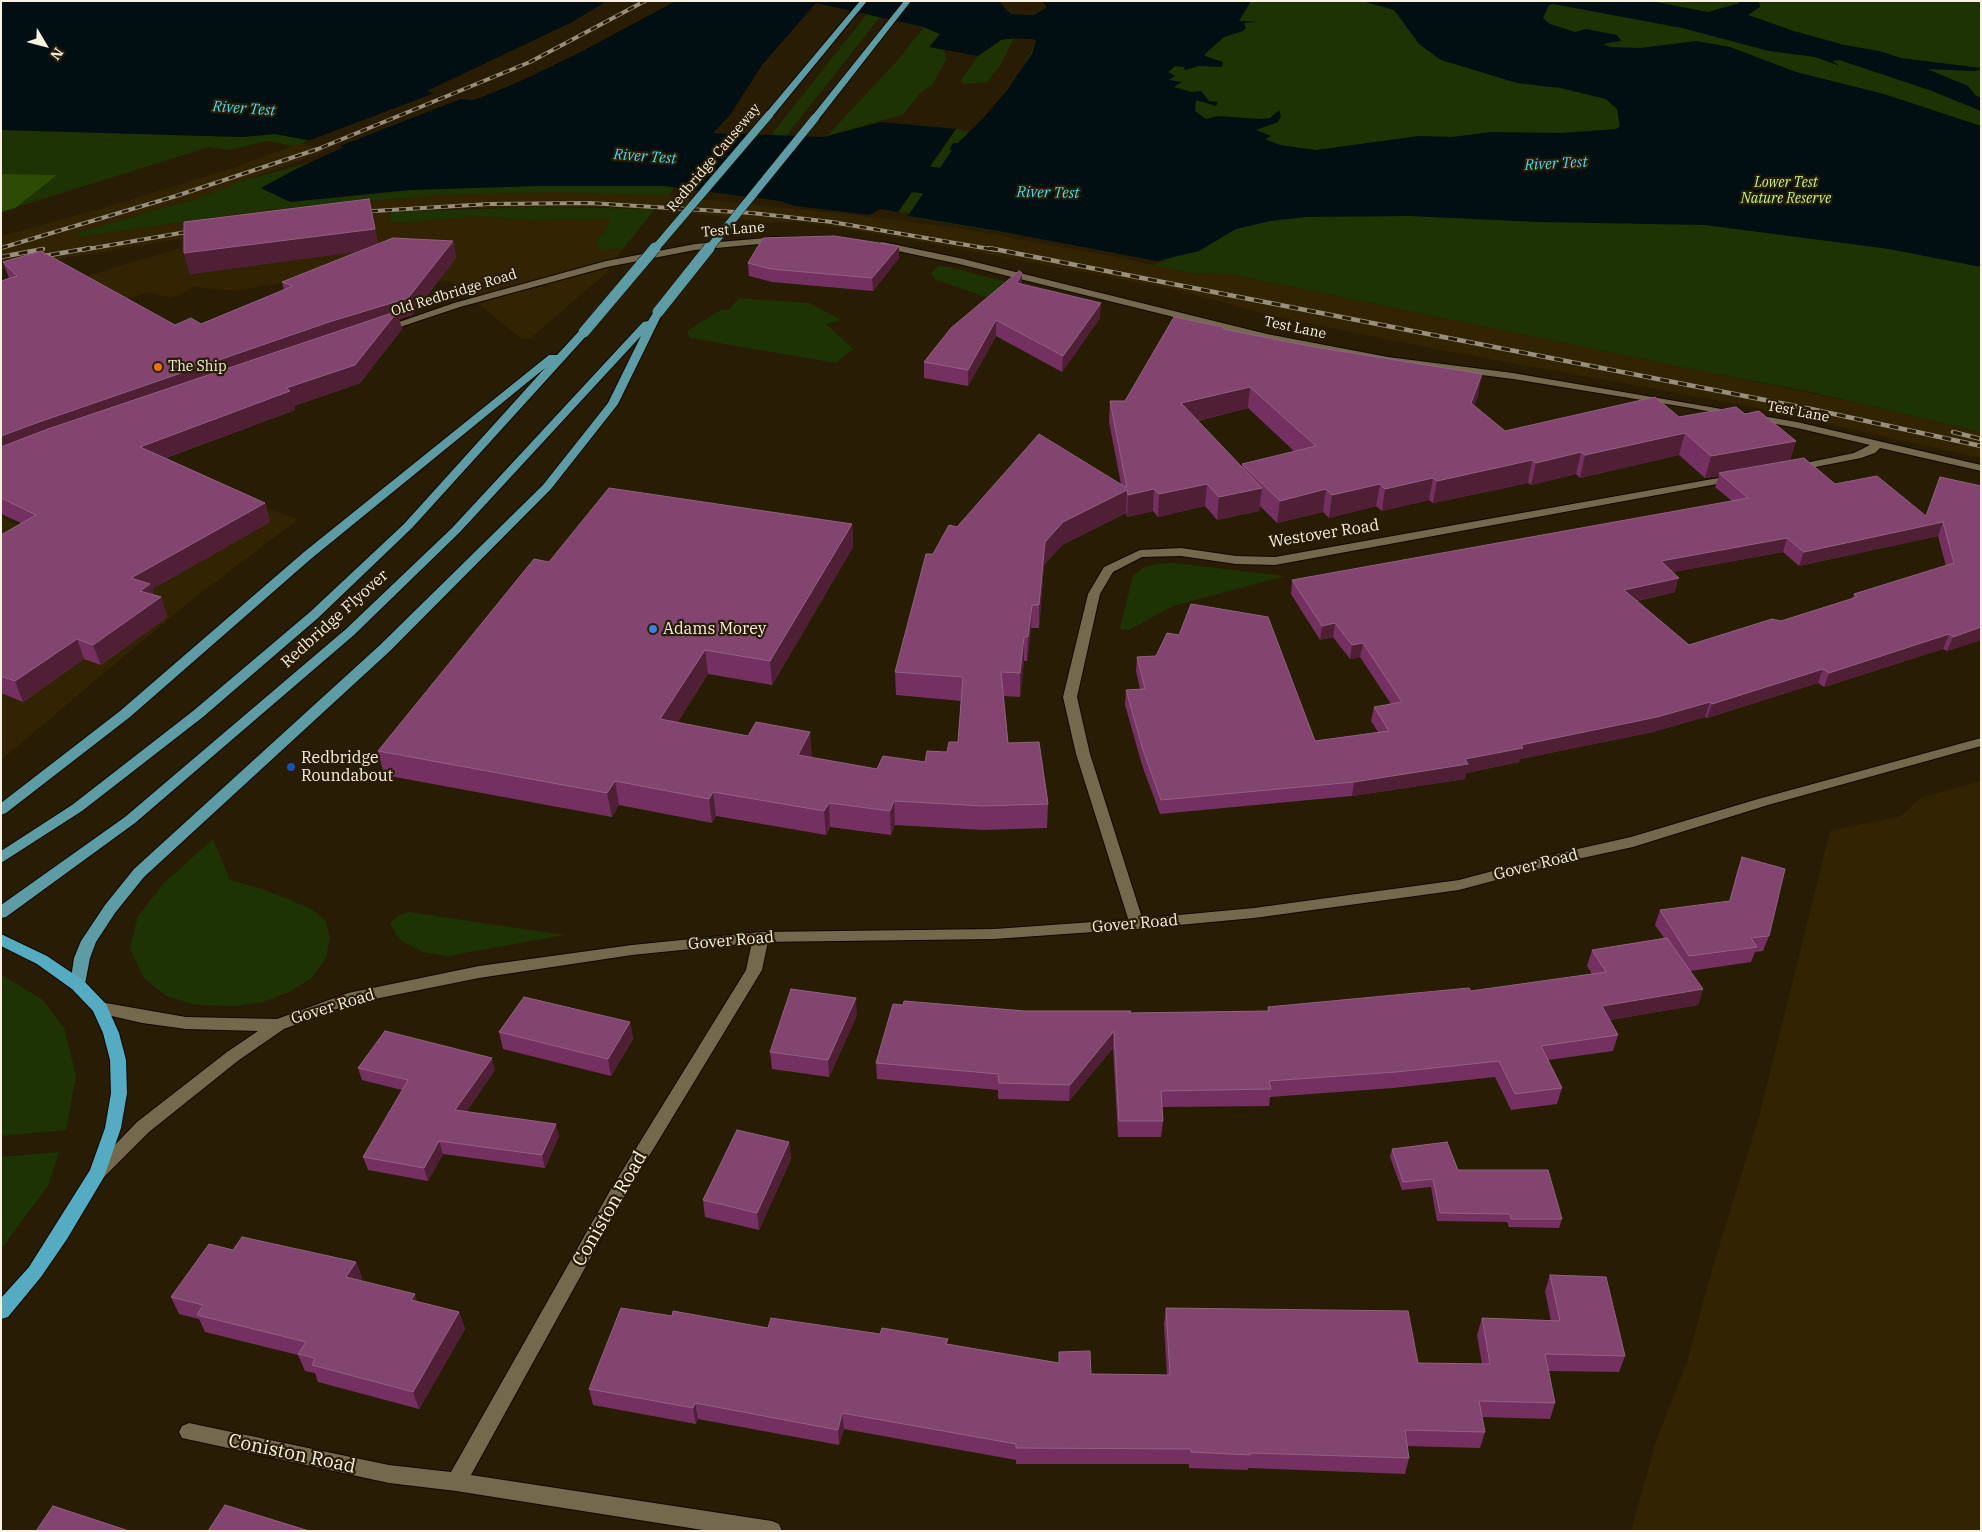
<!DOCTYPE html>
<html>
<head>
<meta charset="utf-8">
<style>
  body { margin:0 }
  #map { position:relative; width:1982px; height:1532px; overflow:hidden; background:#281d04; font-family:"IBM Plex Serif",serif }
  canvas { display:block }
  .frame { position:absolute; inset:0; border:2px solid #f9f2e3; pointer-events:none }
  .north { position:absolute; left:20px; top:20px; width:50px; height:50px; -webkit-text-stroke:4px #281d04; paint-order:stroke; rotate:127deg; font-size:14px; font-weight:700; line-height:20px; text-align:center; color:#f9f2e3 }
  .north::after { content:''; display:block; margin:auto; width:18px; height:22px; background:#f9f2e3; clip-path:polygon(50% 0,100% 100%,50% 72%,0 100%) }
</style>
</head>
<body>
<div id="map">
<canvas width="1982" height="1532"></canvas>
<div class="frame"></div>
<div class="north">N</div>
</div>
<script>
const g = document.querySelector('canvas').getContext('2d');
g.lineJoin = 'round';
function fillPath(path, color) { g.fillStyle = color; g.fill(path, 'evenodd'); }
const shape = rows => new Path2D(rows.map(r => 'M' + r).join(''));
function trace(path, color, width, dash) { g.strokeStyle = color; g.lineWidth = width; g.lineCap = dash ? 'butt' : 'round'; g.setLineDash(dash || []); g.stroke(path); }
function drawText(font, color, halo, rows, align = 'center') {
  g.font = font + ' "IBM Plex Serif",serif'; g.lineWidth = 4.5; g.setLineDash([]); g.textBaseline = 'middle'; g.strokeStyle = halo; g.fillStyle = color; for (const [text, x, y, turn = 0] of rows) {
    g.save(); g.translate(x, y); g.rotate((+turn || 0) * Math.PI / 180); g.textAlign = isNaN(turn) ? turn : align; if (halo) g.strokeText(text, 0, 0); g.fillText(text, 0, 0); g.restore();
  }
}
const built = shape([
  [302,143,325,151,202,197,77,233,79,237,272,209,444,195,557,192,669,196,874,217,963,229,1116,257,1190,273,1230,274,1863,404,1981,432,1981,458,1743,405,1436,349,1267,315,1178,290,902,238,804,222,768,222,655,209,604,207,467,208,391,212,390,223,485,216,529,220,611,219,608,227,599,237,597,250,623,249,607,272,530,339,522,339,451,282,326,275,235,291,196,287,171,298,148,292,59,324,77,279,181,248,180,239,1,269,1,236,103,208,233,168],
  [200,485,298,519,179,610,1,760,1,517,42,536],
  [1981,781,1981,1531,1631,1531,1657,1438,1687,1362,1711,1273,1759,1117,1830,831,1901,816,1920,798]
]);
const green = shape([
  [1045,1,1981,1,1981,432,1807,391,1711,373,1230,274,1190,273,1152,265,1167,260,910,217,910,213,898,212,956,129,971,132,1014,85,1037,41,1022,37,1023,17,1037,15,1049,7],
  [867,14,880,17,786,136,771,135],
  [924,27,940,34,930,47,944,50,946,60,932,85,920,93,904,114,827,136,897,61],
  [1014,38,1000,66,987,82,963,84,961,80,978,56,1001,40],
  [1,130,243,137,275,134,310,140,293,146,267,141,230,150,209,147,1,212],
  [345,147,665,186,674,188,669,196,557,192,444,195,272,209,79,237,77,233,202,197,239,182,315,161],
  [537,207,655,209,623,249,597,250,599,237,608,227,610,219,529,220,485,216,390,223,391,212],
  [939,266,949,267,1006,282,989,298,934,279,931,273],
  [739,298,809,303,841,320,826,324,853,349,836,363,690,338,687,331,721,310,729,310],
  [1164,563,1173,563,1285,576,1173,606,1129,630,1120,629,1133,575,1145,567],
  [213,839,230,880,265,890,311,909,325,920,330,938,326,957,312,978,289,992,263,1002,237,1006,195,1005,165,995,143,977,130,948,138,916,164,883],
  [408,912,565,935,447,956,423,952,400,940,390,923,398,916],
  [1,975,42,999,64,1028,76,1076,66,1130,1,1136],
  [59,1152,48,1186,1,1249,1,1157]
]);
const forest = shape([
  [1,174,57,175,15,208,1,212]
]);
const water = shape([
  [1,1,607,1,572,22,427,91,447,98,474,100,512,85,575,55,676,1,999,1,1010,14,1023,17,1022,37,1001,40,978,56,929,47,940,34,924,27,816,3,762,65,730,115,713,133,824,137,881,122,956,129,898,212,880,209,869,215,796,206,780,201,665,186,540,186,410,190,290,202,261,188,294,170,344,147,275,134,243,137,1,130],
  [1042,1,1251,1,1239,21,1258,22,1244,23,1246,28,1243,31,1224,37,1205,54,1205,56,1223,62,1222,67,1199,66,1185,70,1184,67,1175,66,1168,72,1175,76,1169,80,1182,82,1174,87,1191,92,1201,91,1209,101,1218,102,1216,106,1196,100,1195,111,1206,119,1218,116,1261,119,1270,118,1279,110,1281,116,1278,122,1256,130,1271,136,1265,139,1280,145,1316,150,1419,136,1452,137,1491,132,1562,133,1616,129,1620,126,1617,109,1606,99,1560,88,1517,83,1441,60,1419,44,1394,10,1362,1,1651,1,1708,12,1740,3,1737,1,1759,1,1760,7,1748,15,1794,31,1844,45,1879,51,1901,58,1981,68,1981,70,1974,71,1927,69,1968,86,1975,95,1981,98,1981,111,1932,91,1839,60,1832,61,1839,65,1837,65,1815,57,1769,51,1682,28,1553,4,1549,5,1543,18,1550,24,1575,32,1586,29,1617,35,1621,41,1603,44,1610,47,1640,48,1696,41,1730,47,1796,72,1884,94,1981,126,1981,267,1889,249,1705,225,1539,222,1409,216,1306,217,1270,221,1236,229,1199,251,1157,261,998,231,908,216,952,150,949,150,953,143,958,143,985,116,1008,89,1032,54,1036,41,1031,38,1033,16,1047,7]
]);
const pier = shape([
  [437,92,466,97,335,148,305,142]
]);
const river = shape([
  [905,1,970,1,987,13,1046,16,1067,1,1111,1,1106,9,1069,36,1055,40,978,37,964,33,941,17,910,9,905,1],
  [819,157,921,165,1015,179,1032,179,1049,183,1056,193,1049,203,1032,207,1015,207,921,193,819,185,803,181,796,171,803,161,819,157]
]);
const minor = shape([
  [778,237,781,238,781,242,695,250,607,267,460,307,388,331,379,329,454,303,606,261,695,244,778,237],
  [882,242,959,258,1267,334,1388,357,1513,373,1797,422,1981,465,1981,471,1880,448,1875,453,1861,458,1795,471,1789,468,1791,466,1854,453,1870,445,1797,428,1691,408,1513,379,1388,363,1267,340,959,264,879,247,879,243,882,242],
  [1735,475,1741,478,1739,480,1275,565,1236,564,1181,556,1142,557,1113,572,1100,594,1077,697,1090,754,1144,924,1141,928,1131,928,1076,754,1063,697,1088,594,1104,567,1140,550,1181,548,1236,556,1275,557,1735,475],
  [761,932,766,933,769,937,762,970,623,1199,471,1475,772,1521,779,1524,782,1531,709,1531,456,1491,389,1483,182,1438,179,1432,182,1426,189,1423,389,1465,451,1472,611,1189,746,970,753,937,756,933,761,932]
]);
const tertiary = shape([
  [1981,738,1981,746,1768,805,1633,847,1564,862,1459,890,1254,918,1136,929,994,939,761,942,632,955,479,978,350,1004,284,1029,239,1060,149,1132,104,1177,98,1179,92,1177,89,1172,137,1122,227,1052,258,1031,186,1029,142,1023,94,1012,92,1008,94,1004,100,1002,186,1017,277,1019,348,993,479,966,632,945,761,932,994,929,1136,919,1254,908,1459,880,1564,852,1631,837,1758,799,1981,738]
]);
const primary = shape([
  [860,1,867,1,772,117,766,117,766,113,860,1],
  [904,1,911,1,818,120,812,120,812,116,904,1],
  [658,309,663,312,618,404,551,489,390,651,144,877,115,913,96,942,90,958,84,989,72,989,70,985,74,958,81,941,105,905,134,869,380,645,543,485,608,403,641,336,460,532,354,635,135,823,6,917,1,918,1,905,125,817,346,629,452,528,643,322,648,321,655,310,658,309],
  [584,329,588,330,588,334,412,528,318,618,203,717,82,811,1,863,1,851,72,805,193,711,310,612,404,524,545,368,312,558,130,717,6,813,1,815,1,803,120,711,304,552,549,355,557,355,580,330,584,329]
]);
const trunk = shape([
  [1,934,47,956,84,981,106,1004,119,1033,126,1060,127,1093,121,1128,104,1177,67,1239,41,1277,8,1317,1,1319,1,1298,29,1267,90,1170,105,1128,111,1093,110,1060,103,1033,93,1011,72,989,37,964,1,946,1,934]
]);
const railFar1 = shape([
  [357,212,489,204,589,203,752,213,832,222,996,250],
  [1,248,176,196,318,149,530,62,645,1],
  [40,250,43,249],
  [82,250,198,230]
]);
const rail = shape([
  [989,248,1811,409,1981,446],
  [1,257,43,249],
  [33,258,90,248],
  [1953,432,1981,439]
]);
const primaryBridgeFar1 = shape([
  [654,250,769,115],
  [708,250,815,118]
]);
const primaryBridge = shape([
  [658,312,709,248],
  [584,332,655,248]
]);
const wall = shape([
  [373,218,378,244,453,241,456,258,412,315,399,319,402,329,360,383,294,406,295,410,166,458,265,503,270,522,152,589,154,595,161,597,167,617,101,665,84,659,23,702,1,693,1,535,21,523,1,514,1,281,9,278,3,262,175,325,201,324,284,290,282,282,359,251,190,274,184,253],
  [899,246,899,258,873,291,772,282,749,276,748,263],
  [1022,284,1100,318,1062,372,996,336,968,386,924,378,924,362],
  [1224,327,1223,330,1478,396,1474,406,1505,431,1679,417,1745,414,1796,441,1790,460,1835,484,1926,516,1940,477,1981,640,1947,651,1943,649,1824,687,1818,683,1707,718,1705,717,1653,732,1520,759,1519,762,1466,773,1465,779,1352,796,1160,814,1142,765,1125,705,1126,690,1140,689,1136,671,1137,657,1315,741,1378,732,1371,721,1374,707,1391,704,1360,657,1350,659,1333,637,1320,640,1291,594,1292,580,1732,501,1715,487,1719,476,1705,478,1679,455,1580,478,1576,474,1531,485,1528,483,1433,503,1429,500,1382,511,1376,506,1329,518,1323,512,1277,523,1260,506,1259,511,1217,520,1205,506,1158,517,1153,511,1127,517,1126,513,1062,545,1044,565,1039,628,1031,628,1027,661,1024,661,1020,697,1003,696,1008,743,1048,804,1047,828,983,830,895,825,891,835,830,827,826,835,716,816,712,823,619,805,612,817,384,775,378,751,549,562,852,524,853,547,772,685,708,674,677,723,812,756,812,758,877,769,925,762,947,752,958,742,961,701,896,695,895,672,933,554,957,527,1121,484,1109,422,1110,401,1125,401],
  [1248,408,1295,452,1242,464,1242,467,1198,421],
  [1938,536,1946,566,1854,594,1852,599,1781,621,1689,645,1637,601,1675,592,1673,572,1783,552,1799,566],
  [1742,857,1769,936,1763,951,1755,952,1751,962,1690,971,1703,989,1698,1005,1610,1020,1618,1035,1613,1051,1548,1060,1562,1088,1557,1104,1511,1110,1495,1077,1393,1088,1270,1097,1269,1106,1162,1107,1163,1121,1161,1137,1118,1137,1113,1048,1069,1101,998,1099,998,1090,877,1079,876,1063,903,1005,1025,1011,1131,1011,1131,1013,1267,1011,1268,1007,1471,991,1592,974,1587,966,1592,950,1664,938,1655,925,1660,910,1729,901,1737,872],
  [857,1015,829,1077,772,1069,770,1052],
  [630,1022,633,1039,611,1076,503,1049,499,1032],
  [358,1068,495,1070,466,1112,559,1136,545,1168,443,1154,428,1181,368,1170,363,1157,402,1090,362,1080],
  [789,1142,791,1159,759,1230,705,1217,703,1200],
  [1392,1149,1458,1170,1562,1219,1559,1228,1509,1227,1507,1222,1437,1221,1431,1187,1402,1190,1390,1157],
  [233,1250,356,1262,362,1278,360,1281,417,1301,459,1312,465,1329,419,1409,318,1382,315,1373,305,1371,298,1355,205,1332,199,1319,179,1314,171,1297],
  [1550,1275,1625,1356,1619,1372,1549,1371,1555,1403,1550,1419,1482,1417,1485,1432,1480,1448,1407,1446,1409,1458,1405,1474,1248,1468,1248,1470,1189,1468,1189,1464,1016,1464,1016,1460,844,1429,839,1445,698,1419,696,1424,593,1405,589,1389,672,1316,768,1328,880,1334,948,1344,1059,1363,1059,1352,1091,1374,1167,1375,1164,1324,1166,1308,1418,1363,1482,1364,1477,1335,1482,1318,1551,1321,1545,1291]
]);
const shadedWall = shape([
  [369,199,379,249,190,274,184,253],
  [453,241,456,258,412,315,399,319,402,329,360,383,294,406,295,410,146,465,140,447,1,458,1,436],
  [899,246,899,258,873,291,872,278],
  [1022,273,1022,288,1017,283],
  [1101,303,1100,318,1062,372,1063,356],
  [996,320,996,336,968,386,968,370],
  [1482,374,1478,396,1467,424,1471,403],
  [1250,387,1248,408,1180,425,1181,403],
  [1685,433,1679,455,1580,478,1585,455],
  [1796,441,1789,463,1719,473,1719,476,1705,478,1711,456],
  [1581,452,1576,474,1531,485,1536,463],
  [1532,460,1528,483,1433,503,1437,481],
  [1433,478,1429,500,1382,511,1385,489],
  [1207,484,1205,506,1158,517,1159,494],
  [1380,484,1376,506,1329,518,1332,495],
  [1262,488,1259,511,1217,520,1219,497],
  [1154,489,1153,511,1127,517,1128,495],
  [1326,489,1323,512,1277,523,1280,501],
  [1127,490,1126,513,1062,545,1044,565,1039,628,1039,605,1045,542,1063,522],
  [265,503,270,522,152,589,156,601,161,597,167,617,101,665,93,645,131,578],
  [1943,522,1938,536,1799,566,1804,552],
  [852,524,853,547,772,685,770,661],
  [1787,538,1783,552,1657,575,1661,561],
  [1679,578,1675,592,1621,604,1624,590],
  [1032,605,1031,628,1027,661,1028,637],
  [1335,623,1333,637,1320,640,1322,626],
  [1981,627,1981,640,1947,651,1953,637],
  [1949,634,1943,649,1824,687,1829,673],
  [1024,637,1024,661,1020,697,1020,673],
  [77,639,84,659,23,702,15,681],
  [1363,643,1360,657,1350,659,1352,645],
  [705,650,708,674,664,743,660,719],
  [1823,669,1818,683,1707,718,1712,704],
  [1710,702,1705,717,1653,732,1520,759,1519,762,1466,773,1465,779,1352,796,1354,782,1465,759,1521,745],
  [810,732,812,756,800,779,798,755],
  [615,781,619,805,612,817,607,793],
  [713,792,716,816,712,823,709,799],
  [894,801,895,825,891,835,890,811],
  [829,803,830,827,826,835,824,811],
  [1703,989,1698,1005,1597,1022,1602,1006],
  [856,998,857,1015,829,1077,828,1060],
  [630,1022,633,1039,611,1076,608,1059],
  [1114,1031,1113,1048,1069,1101,1070,1085],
  [492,1058,495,1070,459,1123,455,1110],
  [556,1124,559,1136,545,1168,542,1155],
  [439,1141,443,1154,428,1181,424,1168],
  [789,1142,791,1159,759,1230,757,1213],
  [356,1262,362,1278,352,1294,346,1277],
  [415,1294,420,1311,411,1300],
  [459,1312,465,1329,419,1409,413,1392],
  [695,1403,698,1419,696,1424,693,1408],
  [842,1413,844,1429,839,1445,838,1430]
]);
const building = shape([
  [369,199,375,229,184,253,184,222,369,199],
  [834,236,899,246,872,278,771,269,748,263,763,238,834,236],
  [393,238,453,241,408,298,329,322,39,422,1,436,1,281,17,276,3,262,41,251,175,325,191,318,201,324,293,286,282,282,393,238],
  [1019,271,1022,273,1017,283,1101,303,1063,356,996,320,968,370,924,362,951,328,1019,271],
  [398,311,355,365,286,388,290,391,140,447,265,503,131,578,150,584,140,591,161,597,93,645,77,639,15,681,1,676,1,535,36,515,1,498,1,447,48,429,398,311],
  [1174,317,1224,327,1222,329,1315,347,1482,374,1471,403,1505,431,1655,397,1679,417,1736,407,1745,414,1759,411,1796,441,1711,456,1685,433,1585,455,1581,452,1536,463,1532,460,1437,481,1433,478,1385,489,1380,484,1332,495,1326,489,1280,501,1242,464,1316,446,1250,387,1181,403,1262,488,1219,497,1207,484,1159,494,1154,489,1128,495,1127,490,1063,522,1045,542,1039,605,1032,605,1028,637,1024,637,1020,673,1001,672,1008,743,1039,742,1048,804,983,806,894,801,890,811,829,803,824,811,713,792,709,799,615,781,607,793,378,751,534,559,549,562,609,488,852,524,770,661,705,650,660,719,748,736,756,722,810,732,798,755,877,769,883,756,925,762,927,751,947,752,949,742,958,742,963,677,895,672,926,554,933,554,949,525,957,527,1039,434,1127,488,1110,401,1125,401,1174,317],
  [1804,458,1835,484,1877,476,1926,516,1940,477,1981,486,1981,627,1953,637,1949,634,1829,673,1823,669,1712,704,1710,702,1657,717,1521,745,1523,748,1465,759,1468,764,1354,782,1161,800,1143,750,1126,690,1145,689,1137,657,1156,656,1167,633,1179,635,1191,604,1268,617,1315,741,1389,731,1374,707,1402,702,1363,643,1352,645,1335,623,1322,626,1292,580,1748,498,1719,473,1804,458],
  [1943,522,1954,563,1854,594,1857,597,1781,621,1772,619,1689,645,1624,590,1679,578,1661,561,1787,538,1804,552,1943,522],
  [1742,857,1785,869,1769,936,1751,938,1757,947,1689,956,1660,910,1730,901,1742,857],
  [1667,938,1703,989,1602,1006,1618,1035,1541,1046,1562,1088,1515,1094,1499,1061,1396,1072,1269,1081,1271,1089,1161,1091,1163,1121,1119,1121,1114,1031,1070,1085,999,1083,998,1074,876,1063,893,1004,903,1005,904,1001,1025,1011,1131,1011,1129,1013,1269,1011,1268,1007,1469,988,1471,991,1606,972,1592,950,1667,938],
  [791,989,856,998,828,1060,770,1052,791,989],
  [524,997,630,1022,608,1059,499,1032,524,997],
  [385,1031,492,1058,455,1110,556,1124,542,1155,439,1141,424,1168,363,1157,408,1080,358,1068,385,1031],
  [737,1130,789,1142,757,1213,703,1200,737,1130],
  [1447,1142,1458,1170,1548,1170,1562,1219,1511,1219,1510,1214,1440,1213,1433,1179,1403,1182,1392,1149,1447,1142],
  [242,1237,356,1262,346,1277,415,1294,411,1300,459,1312,413,1392,312,1365,315,1358,298,1354,306,1342,197,1315,203,1305,171,1297,209,1244,233,1250,242,1237],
  [1550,1275,1606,1277,1625,1356,1545,1354,1555,1403,1479,1401,1485,1432,1405,1430,1409,1458,1250,1453,1250,1455,1191,1452,1191,1449,1016,1448,1016,1444,842,1413,838,1430,695,1403,693,1408,589,1389,621,1308,672,1316,673,1311,768,1328,771,1318,880,1334,882,1328,948,1339,946,1344,1059,1363,1059,1352,1090,1351,1091,1374,1170,1375,1166,1308,1408,1311,1418,1363,1490,1364,1482,1318,1560,1321,1550,1275],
  [225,1505,309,1531,208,1531,225,1505],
  [53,1506,129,1531,36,1531,53,1506]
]);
const markers = [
  [158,367,5,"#e8710a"],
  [653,629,5,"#3f7fe0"],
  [291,767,5,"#1a4fb4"]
];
const farStreetnames = [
  ["Redbridge Causeway",714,158,-50],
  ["Test Lane",733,230,-5],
  ["Old Redbridge Road",454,293,-17],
  ["Test Lane",1295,328,12],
  ["Test Lane",1798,412,11]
];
const farParknames = [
  ["Lower Test",1786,183],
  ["Nature Reserve",1786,199]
];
const farPoinames = [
  ["The Ship",168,367]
];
const farWaternames = [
  ["River Test",244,109,4],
  ["River Test",645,157,4],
  ["River Test",1556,164,-3],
  ["River Test",1048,193,1]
];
const streetNames = [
  ["Westover Road",1324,534,-9],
  ["Redbridge Flyover",335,619,-42],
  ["Gover Road",1536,865,-14],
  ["Gover Road",1135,924,-5],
  ["Gover Road",731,941,-5],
  ["Gover Road",333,1007,-17]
];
const poiNames = [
  ["Adams Morey",663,629],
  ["Redbridge",301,758],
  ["Roundabout",301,776]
];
const nearStreetnames = [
  ["Coniston Road",610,1209,-60],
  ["Coniston Road",292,1454,12]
];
fillPath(built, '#322402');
fillPath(green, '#1e3304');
fillPath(forest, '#2e4b06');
fillPath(water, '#010f12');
fillPath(pier, '#281d04');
fillPath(river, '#010f12');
trace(minor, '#100700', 2);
trace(tertiary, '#100700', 2);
trace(primary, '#100700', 2);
trace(trunk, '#100700', 2);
fillPath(minor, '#74684d');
fillPath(tertiary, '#74684d');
fillPath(primary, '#5d9ba5');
fillPath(trunk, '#55acc2');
trace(railFar1, '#988f7c', 4);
trace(rail, '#988f7c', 4.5);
trace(railFar1, '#281d04', 2.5, [7]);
trace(rail, '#281d04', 3, [9]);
trace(primaryBridgeFar1, '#100700', 9, []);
trace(primaryBridge, '#100700', 12, []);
trace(primaryBridgeFar1, '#5d9ba5', 8);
trace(primaryBridge, '#5d9ba5', 11);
fillPath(wall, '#733061');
fillPath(shadedWall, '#4f1f36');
fillPath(building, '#81456f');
trace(building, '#946081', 1);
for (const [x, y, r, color] of markers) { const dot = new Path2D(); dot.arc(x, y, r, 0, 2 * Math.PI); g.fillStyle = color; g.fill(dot); trace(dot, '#281d04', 2); }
drawText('14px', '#f9f2e3', '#281d04', farStreetnames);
drawText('italic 14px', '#bef687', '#281d04', farParknames);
drawText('14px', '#f9f2e3', '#281d04', farPoinames, 'left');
drawText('italic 15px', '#4cd9f2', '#281d04', farWaternames);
drawText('16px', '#f9f2e3', '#281d04', streetNames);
drawText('16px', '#f9f2e3', '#281d04', poiNames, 'left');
drawText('19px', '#f9f2e3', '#281d04', nearStreetnames);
</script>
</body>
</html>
